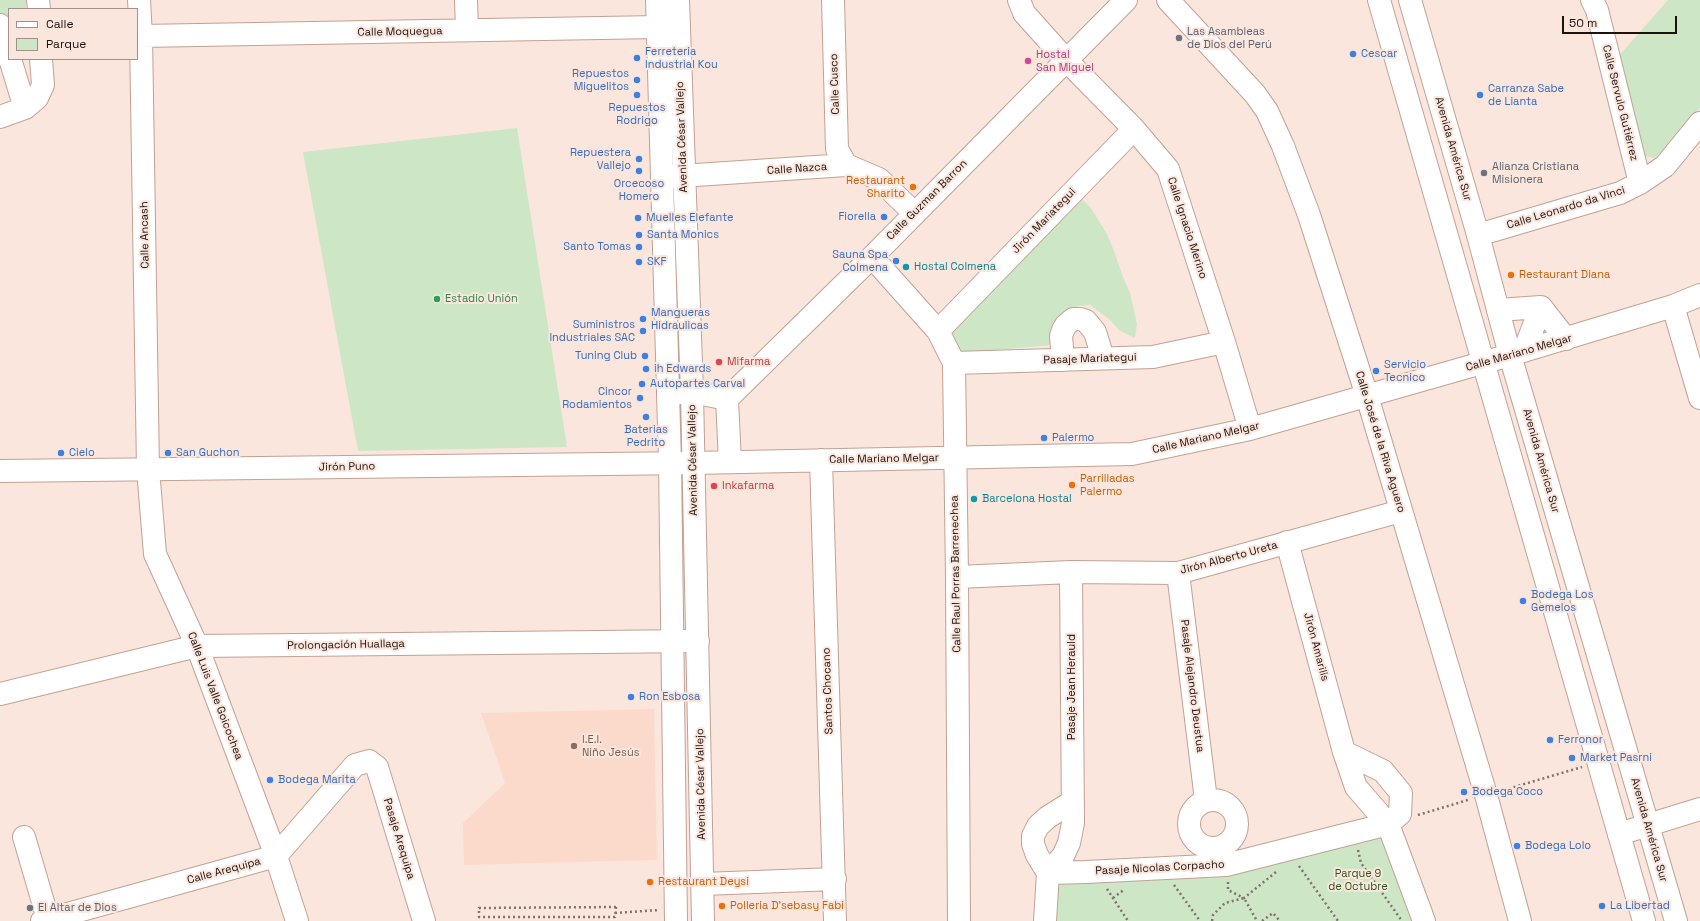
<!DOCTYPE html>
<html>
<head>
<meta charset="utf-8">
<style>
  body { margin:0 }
  #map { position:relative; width:1700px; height:921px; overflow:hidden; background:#fbe6dd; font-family:"Space Grotesk",sans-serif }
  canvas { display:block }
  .legend { position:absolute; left:8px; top:8px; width:130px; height:52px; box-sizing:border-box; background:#fbe6dd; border:1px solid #a29189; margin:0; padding:5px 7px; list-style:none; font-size:12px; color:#1c110c }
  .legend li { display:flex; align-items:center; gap:8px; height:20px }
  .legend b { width:20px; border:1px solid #a29189 }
  .scale { position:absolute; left:1562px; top:16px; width:115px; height:18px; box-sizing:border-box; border:2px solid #1c110c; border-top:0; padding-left:5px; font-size:12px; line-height:14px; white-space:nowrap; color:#1c110c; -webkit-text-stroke:3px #fbe6dd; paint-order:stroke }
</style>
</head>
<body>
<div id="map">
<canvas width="1700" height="921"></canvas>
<ul class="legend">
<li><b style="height:5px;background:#fff"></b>Calle</li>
<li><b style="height:11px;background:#cde6c6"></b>Parque</li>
</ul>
<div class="scale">50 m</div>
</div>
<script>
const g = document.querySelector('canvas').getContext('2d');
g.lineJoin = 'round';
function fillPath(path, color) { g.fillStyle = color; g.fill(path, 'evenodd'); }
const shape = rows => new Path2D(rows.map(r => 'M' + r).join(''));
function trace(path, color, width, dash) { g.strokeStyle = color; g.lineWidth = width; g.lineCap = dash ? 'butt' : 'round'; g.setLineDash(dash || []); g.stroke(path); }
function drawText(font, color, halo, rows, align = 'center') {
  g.font = font + ' "Space Grotesk",sans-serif'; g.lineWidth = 4; g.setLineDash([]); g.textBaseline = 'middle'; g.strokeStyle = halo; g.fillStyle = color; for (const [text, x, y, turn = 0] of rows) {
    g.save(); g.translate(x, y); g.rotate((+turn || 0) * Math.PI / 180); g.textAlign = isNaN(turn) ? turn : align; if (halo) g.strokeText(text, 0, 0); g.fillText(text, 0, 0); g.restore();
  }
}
const built = shape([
  [654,709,657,860,464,865,463,823,505,783,481,713]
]);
const green = shape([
  [0,0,26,0,26,9,9,9,9,51,0,16],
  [1668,0,1700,0,1700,108,1667,151,1653,158,1645,156,1642,152,1617,58],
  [517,128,567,447,358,451,303,152],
  [1079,196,1091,208,1107,234,1114,251,1123,277,1130,293,1137,324,1135,338,1120,331,1109,319,1090,305,1078,306,1066,311,1054,345,958,353,947,325],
  [1385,831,1413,921,1050,921,1053,880]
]);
const path = shape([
  [1504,790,1582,767],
  [1418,815,1468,800],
  [1358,850,1361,863,1402,921],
  [1299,866,1338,921],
  [1228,882,1228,890,1244,898,1276,872],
  [1174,885,1200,921],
  [1107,889,1128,921],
  [1113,898,1125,889],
  [616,907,615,917,479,917,479,908,616,907],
  [615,913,659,910],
  [1212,921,1213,915,1225,903,1244,898,1257,921],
  [1262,921,1273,913,1280,921]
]);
const minor = shape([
  [38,0,39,9],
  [139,0,141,36,148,469,155,554,197,646,276,856,297,921],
  [466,0,467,30],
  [833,0,837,149,846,165],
  [1019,0,1024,13,1066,60,1134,129,1168,169,1224,342,1250,429],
  [1168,0,1255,94,1267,111,1283,146,1309,215,1367,396,1486,795,1520,921],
  [1592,0,1597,10,1640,183],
  [0,25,9,55],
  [141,36,658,27],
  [10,59,25,108],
  [0,117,25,108,37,98,43,85,41,59],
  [666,177,846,165,879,179,914,213],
  [1478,235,1620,193,1640,183,1665,166,1700,123],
  [872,257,938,331,954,363,957,577,959,921],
  [1673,306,1700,398],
  [1498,310,1541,307],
  [938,331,1134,129],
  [1524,351,1541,307,1566,339],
  [1063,360,1061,336,1063,330,1066,325,1073,319,1080,319,1086,321,1095,332,1103,358],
  [954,363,1153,357,1224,342],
  [668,394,692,392,727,399],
  [727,399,872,257,1126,0],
  [727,399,730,462],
  [821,460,835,921],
  [0,471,693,463,1132,454,1250,429,1510,355,1673,306,1700,295],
  [1287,542,1344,752,1356,787,1388,824,1424,921],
  [1178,573,1206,800],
  [957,577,1071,572,1178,573,1401,511],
  [0,694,197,646,698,641],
  '1189 824a24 24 0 1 1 48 0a24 24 0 1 1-48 0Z',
  [1619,834,1700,809],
  [24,837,48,919],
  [1048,873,1086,872,1226,865,1388,824,1400,814,1401,793,1383,771,1344,752],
  [1048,873,1063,856,1069,843,1073,823,1071,572],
  [703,884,835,879],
  [42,921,276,856,355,765,369,761,377,767,424,921],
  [1045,921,1048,873,1037,855,1033,844,1033,836,1038,826,1048,817,1072,802]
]);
const major = shape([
  [657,0,670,463,676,921],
  [678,0,692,392,703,921],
  [1379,0,1644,921],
  [1410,0,1478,235,1510,355,1676,921]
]);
const markers = [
  [1179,38,4,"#6b7280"],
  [1353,54,4,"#3f7fe0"],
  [637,58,4,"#3f7fe0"],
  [1028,61,4,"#d1479c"],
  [637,80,4,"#3f7fe0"],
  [637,95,4,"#3f7fe0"],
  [1480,95,4,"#3f7fe0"],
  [639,159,4,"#3f7fe0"],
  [639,171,4,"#3f7fe0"],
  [1484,173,4,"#6b7280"],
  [913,187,4,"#e8710a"],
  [884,217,4,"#3f7fe0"],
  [638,218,4,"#3f7fe0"],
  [639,235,4,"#3f7fe0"],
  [639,247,4,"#3f7fe0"],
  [896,261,4,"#3f7fe0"],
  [639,262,4,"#3f7fe0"],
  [906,267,4,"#0f9aa8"],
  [1511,275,4,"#e8710a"],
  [437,299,4,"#2e9e5b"],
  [643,319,4,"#3f7fe0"],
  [643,331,4,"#3f7fe0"],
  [645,356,4,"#3f7fe0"],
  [719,362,4,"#e0444e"],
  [646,369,4,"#3f7fe0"],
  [1376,371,4,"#3f7fe0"],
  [642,384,4,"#3f7fe0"],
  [640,398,4,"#3f7fe0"],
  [646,417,4,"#3f7fe0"],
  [1044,438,4,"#3f7fe0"],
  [61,453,4,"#3f7fe0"],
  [168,453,4,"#3f7fe0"],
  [1072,485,4,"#e8710a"],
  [714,486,4,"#e0444e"],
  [974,499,4,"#0f9aa8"],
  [1523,601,4,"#3f7fe0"],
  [631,697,4,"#3f7fe0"],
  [1550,740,4,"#3f7fe0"],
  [574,746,4,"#8d6e63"],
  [1572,758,4,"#3f7fe0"],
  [270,780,4,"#3f7fe0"],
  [1464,792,4,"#3f7fe0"],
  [1517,846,4,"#3f7fe0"],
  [650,882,4,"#e8710a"],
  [722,906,4,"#e8710a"],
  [1602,906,4,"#3f7fe0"],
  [30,908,4,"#6b7280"]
];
const streetNames = [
  ["Calle Moquegua",400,32,-1],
  ["Calle Cusco",835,84,-92],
  ["Calle Servulo Gutiérrez",1620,103,76],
  ["Avenida César Vallejo",682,137,-92],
  ["Avenida América Sur",1453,149,74],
  ["Calle Nazca",797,169,-4],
  ["Calle Guzman Barron",927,200,-45],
  ["Calle Leonardo da Vinci",1566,208,-17],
  ["Jirón Mariategui",1044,221,-46],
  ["Calle Ignacio Merino",1187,228,72],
  ["Calle Ancash",145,235,-91],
  ["Calle Mariano Melgar",1519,353,-16],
  ["Pasaje Mariategui",1090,359,-2],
  ["Calle Mariano Melgar",1206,438,-13],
  ["Calle José de la Riva Aguero",1380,442,73],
  ["Calle Mariano Melgar",884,459,-1],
  ["Avenida César Vallejo",693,460,-91],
  ["Avenida América Sur",1541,461,74],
  ["Jirón Puno",347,467,-1],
  ["Jirón Alberto Ureta",1229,558,-15],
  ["Calle Raul Porras Barrenechea",956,574,-91],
  ["Prolongación Huallaga",346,645,-1],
  ["Jirón Amarilis",1316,647,75],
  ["Pasaje Alejandro Deustua",1192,686,83],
  ["Pasaje Jean Herauld",1072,687,-90],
  ["Santos Chocano",828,691,-92],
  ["Calle Luis Valle Goicochea",215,696,69],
  ["Avenida César Vallejo",701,784,-91],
  ["Avenida América Sur",1649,830,74],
  ["Pasaje Arequipa",399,839,73],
  ["Pasaje Nicolas Corpacho",1160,868,-3],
  ["Calle Arequipa",224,871,-15]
];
const worshipNames = [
  ["Las Asambleas",1187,32],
  ["de Dios del Perú",1187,45],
  ["Alianza Cristiana",1492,167],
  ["Misionera",1492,180],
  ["El Altar de Dios",38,908]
];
const shopNames = [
  ["Ferreteria",645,52],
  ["Industrial Kou",645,65],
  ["Cescar",1361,54],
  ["Repuestos",629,74,"right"],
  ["Miguelitos",629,87,"right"],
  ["Carranza Sabe",1488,89],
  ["de Lianta",1488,102],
  ["Repuestos",637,108,"center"],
  ["Rodrigo",637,121,"center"],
  ["Repuestera",631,153,"right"],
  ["Vallejo",631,166,"right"],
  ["Orcecoso",639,184,"center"],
  ["Homero",639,197,"center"],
  ["Fiorella",876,217,"right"],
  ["Muelles Elefante",646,218],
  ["Santa Monics",647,235],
  ["Santo Tomas",631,247,"right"],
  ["Sauna Spa",888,255,"right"],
  ["Colmena",888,268,"right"],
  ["SKF",647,262],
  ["Mangueras",651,313],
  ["Hidraulicas",651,326],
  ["Suministros",635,325,"right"],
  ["Industriales SAC",635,338,"right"],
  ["Tuning Club",637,356,"right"],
  ["Servicio",1384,365],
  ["Tecnico",1384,378],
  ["ih Edwards",654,369],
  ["Autopartes Carval",650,384],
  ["Cincor",632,392,"right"],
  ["Rodamientos",632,405,"right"],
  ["Baterias",646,430,"center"],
  ["Pedrito",646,443,"center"],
  ["Palermo",1052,438],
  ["Cielo",69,453],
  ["San Guchon",176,453],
  ["Bodega Los",1531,595],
  ["Gemelos",1531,608],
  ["Ron Esbosa",639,697],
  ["Ferronor",1558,740],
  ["Market Pasrni",1580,758],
  ["Bodega Marita",278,780],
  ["Bodega Coco",1472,792],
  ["Bodega Lolo",1525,846],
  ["La Libertad",1610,906]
];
const hotelNames = [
  ["Hostal",1036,55],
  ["San Miguel",1036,68]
];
const foodNames = [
  ["Restaurant",905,181,"right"],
  ["Sharito",905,194,"right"],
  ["Restaurant Diana",1519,275],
  ["Parrilladas",1080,479],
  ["Palermo",1080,492],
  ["Restaurant Deysi",658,882],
  ["Polleria D'sebasy Fabi",730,906]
];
const cultureNames = [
  ["Hostal Colmena",914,267],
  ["Barcelona Hostal",982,499]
];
const leisureNames = [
  ["Estadio Unión",445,299]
];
const healthNames = [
  ["Mifarma",727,362],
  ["Inkafarma",722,486]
];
const educationNames = [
  ["I.E.I.",582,740],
  ["Niño Jesús",582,753]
];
const parkNames = [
  ["Parque 9",1358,874],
  ["de Octubre",1358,887]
];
fillPath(built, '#fcdacb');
fillPath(green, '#cde6c6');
trace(minor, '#c2a193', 24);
trace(major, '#c2a193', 24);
trace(path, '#81716b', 2.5, [2, 3]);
trace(minor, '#fff', 22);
trace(major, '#fff', 22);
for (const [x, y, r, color] of markers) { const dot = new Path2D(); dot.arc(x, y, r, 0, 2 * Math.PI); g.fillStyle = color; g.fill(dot); trace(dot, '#fbe6dd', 1.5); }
drawText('11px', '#1c110c', '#fbe6dd', streetNames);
drawText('11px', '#5b616d', '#fbe6dd', worshipNames, 'left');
drawText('11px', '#366cbe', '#fbe6dd', shopNames, 'left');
drawText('11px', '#b23c85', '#fbe6dd', hotelNames, 'left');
drawText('11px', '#c56008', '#fbe6dd', foodNames, 'left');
drawText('11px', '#0d838f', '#fbe6dd', cultureNames, 'left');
drawText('11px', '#27864d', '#fbe6dd', leisureNames, 'left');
drawText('11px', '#be3a42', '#fbe6dd', healthNames, 'left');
drawText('11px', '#785e54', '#fbe6dd', educationNames, 'left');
drawText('11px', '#2b571d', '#fbe6dd', parkNames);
</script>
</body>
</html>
